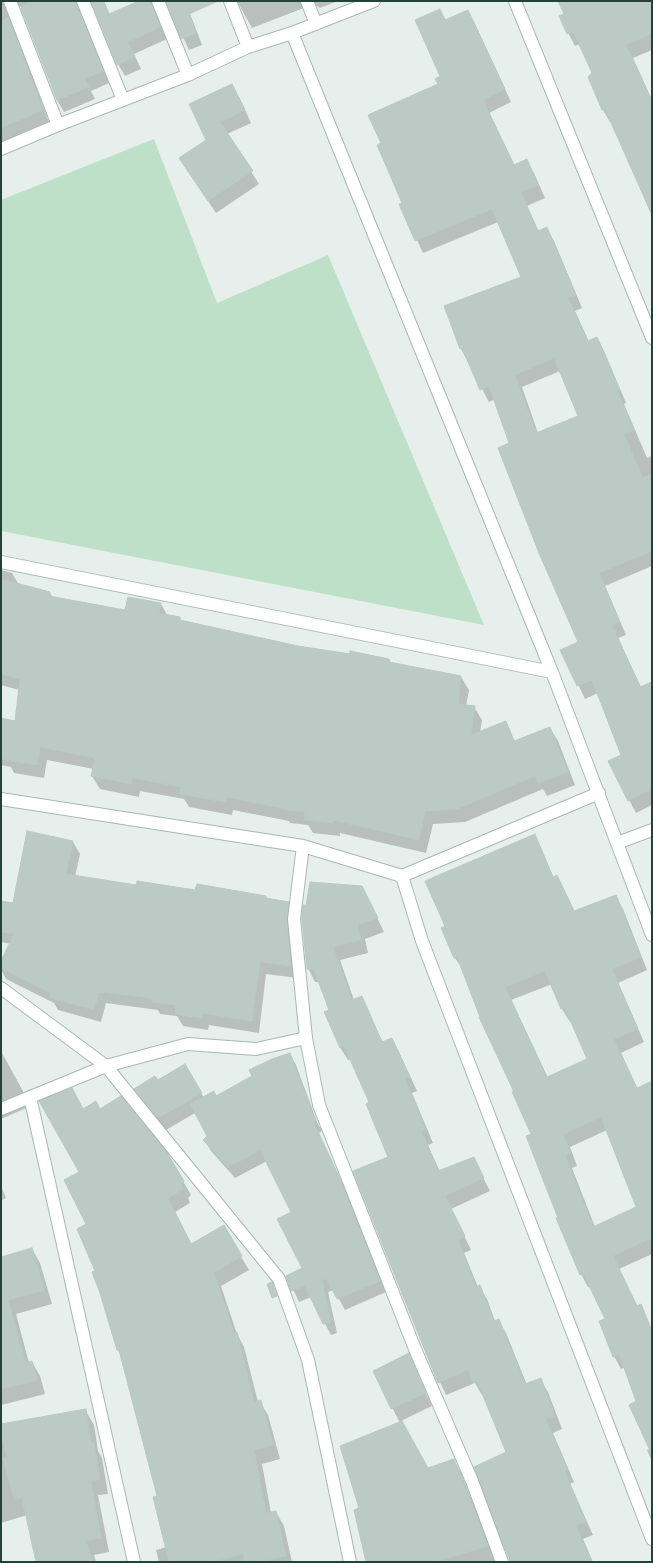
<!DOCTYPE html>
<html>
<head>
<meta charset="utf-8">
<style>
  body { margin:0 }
  #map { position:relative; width:653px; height:1563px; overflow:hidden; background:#e6efeb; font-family:"Archivo Narrow",sans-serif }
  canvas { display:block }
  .frame { position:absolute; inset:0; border:2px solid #24423a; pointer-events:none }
</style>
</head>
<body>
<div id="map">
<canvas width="653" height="1563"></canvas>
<div class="frame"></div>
</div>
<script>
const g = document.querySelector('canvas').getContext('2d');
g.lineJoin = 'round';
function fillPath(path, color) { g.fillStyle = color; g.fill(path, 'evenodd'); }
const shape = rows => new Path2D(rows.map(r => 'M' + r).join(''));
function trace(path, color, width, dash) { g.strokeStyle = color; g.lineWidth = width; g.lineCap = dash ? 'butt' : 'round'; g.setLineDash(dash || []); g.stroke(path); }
const green = shape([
  [154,139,217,303,328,255,484,625,1,531,1,200]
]);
const shadow = shape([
  [1,1,104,1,110,15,141,1,191,1,186,3,202,45,189,50,170,8,163,6,158,9,157,17,167,39,134,54,141,69,125,76,118,64,95,8,92,6,87,6,82,12,83,17,109,83,91,91,95,99,64,112,57,100,22,8,19,6,14,6,9,12,10,17,49,122,2,143],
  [237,1,338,1,320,8,314,4,252,28],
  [559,1,652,1,652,50,633,58,652,100,652,216,612,121,610,122,603,110,590,77,593,73,580,44,575,46,560,17,565,15],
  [440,10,446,21,468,12,475,24,511,102,489,113,515,166,526,161,534,173,545,198,527,206,539,232,546,228,554,241,582,308,575,311,589,342,597,338,604,351,626,403,624,404,647,458,652,456,652,566,605,586,626,635,618,638,641,687,652,683,652,805,636,813,609,762,622,755,598,693,585,699,562,650,579,643,495,399,489,402,461,349,522,278,498,222,423,253,401,205,404,203,382,144,439,85,441,77],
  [560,371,580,416,538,433,522,387],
  [239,97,251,123,227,134,259,184,216,213,188,171,207,141,190,105],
  [1,570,12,573,19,585,50,593,53,598,126,611,161,604,167,615,179,618,181,621,298,647,389,659,391,663,461,677,469,690,466,706,474,707,482,720,480,732,505,722,515,742,550,728,558,741,575,785,547,796,543,789,465,822,433,824,426,853,340,833,340,836,313,833,308,825,290,823,289,821,233,810,232,815,189,807,184,799,140,791,139,797,100,789,92,776,94,769,47,760,44,778,14,773,11,767,1,765,1,719,15,722,19,690,1,685],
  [534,835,554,878,557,877,575,912,616,897,623,909,647,970,618,983,644,1042,621,1053,637,1089,652,1083,652,1254,619,1269,652,1337,652,1461,647,1450,650,1449,638,1402,625,1367,621,1369,614,1356,606,1320,590,1286,588,1287,581,1274,559,1218,532,1135,463,970,455,958,447,927],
  [552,984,562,1009,570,1022,571,1021,588,1060,548,1078,511,1000],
  [607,1130,638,1207,595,1227,572,1168,577,1166,570,1147],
  [73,842,80,854,75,877,137,886,265,897,267,899,288,903,295,915,298,978,266,974,259,1033,209,1025,208,1030,183,1026,177,1016,160,1014,158,1010,106,1003,101,1022,58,1010,54,1003,6,979,1,969,1,963,11,944,1,942,1,902,13,904],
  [362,887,384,932,365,939,368,953,340,960,354,1000,361,997,383,1043,392,1039,399,1052,417,1091,412,1093,433,1143,428,1145,440,1172,473,1158,490,1191,451,1209,471,1250,464,1253,478,1287,479,1286,487,1299,495,1321,498,1320,506,1333,527,1385,540,1379,548,1392,562,1429,553,1433,574,1482,570,1484,593,1535,583,1539,593,1562,510,1562,475,1467,507,1453,484,1394,482,1395,475,1383,446,1395,423,1346,424,1344,389,1158,371,1103,351,1059,348,1060,340,1047,320,982,315,982,308,968],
  [1,1051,31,1106,1,1119],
  [290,1054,296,1065,317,1122,322,1131,319,1133,345,1189,386,1292,345,1310,334,1290,328,1292,337,1333,331,1335,311,1297,299,1302,287,1276,303,1269,292,1213,267,1161,235,1178,211,1151,205,1140,208,1136,195,1113,166,1130,143,1101,135,1089,157,1081,185,1065,204,1098,216,1097],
  [83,1110,100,1110,183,1181,191,1195,188,1198,190,1203,175,1212,192,1245,223,1227,249,1270,221,1286,237,1334,244,1347,258,1402,260,1402,268,1415,280,1459,262,1464,271,1513,276,1512,284,1526,292,1562,159,1562,156,1550,167,1547,158,1497,121,1356,118,1350,96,1272,88,1225,81,1172],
  [1,1186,6,1198,1,1200],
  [32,1249,40,1263,52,1304,16,1314,29,1363,32,1362,40,1376,45,1394,1,1405,1,1258],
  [408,1355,432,1406,401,1421,428,1469,454,1460,461,1473,496,1562,366,1562,355,1510,361,1509,400,1423,374,1372],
  [85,1410,94,1425,98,1451,102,1458,108,1494,98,1495,109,1552,94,1555,96,1562,37,1562,27,1515,1,1523,1,1425]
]);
const building = shape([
  [31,1,76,1,103,71,85,79,89,87,57,100,21,8,31,1],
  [91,1,103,1,109,14,139,1,151,1,160,27,128,42,135,57,117,65,91,1],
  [166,1,218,1,189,14,196,33,181,39,166,1],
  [558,1,652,1,652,34,626,45,652,101,652,215,605,109,602,110,588,77,592,73,573,31,567,34,559,16,564,14,558,1],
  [440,9,445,20,468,10,505,89,483,100,514,165,527,159,538,185,521,193,538,231,547,227,576,295,568,298,588,341,597,337,620,390,617,391,634,430,624,434,643,478,652,474,652,551,599,573,620,622,612,625,640,687,652,682,652,789,628,801,608,761,621,755,592,680,577,686,560,650,578,642,539,553,498,448,509,443,489,386,480,390,462,348,460,349,444,306,521,277,492,209,415,241,399,204,402,203,377,145,381,143,368,115,438,84,435,79,440,76,415,20,440,9],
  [554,358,578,416,536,433,515,375,554,358],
  [8,17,43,110,1,128,1,22,8,17],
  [232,84,245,110,220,122,253,171,208,201,179,158,206,140,189,104,232,84],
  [1,579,50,592,49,596,125,610,128,597,161,603,159,613,180,617,180,620,298,646,350,654,350,651,389,659,389,662,461,676,458,704,475,706,471,735,506,721,514,741,550,727,568,772,538,783,535,776,457,809,425,811,419,840,333,820,333,823,304,820,305,812,281,809,281,808,226,797,225,802,180,794,181,787,133,778,131,784,91,776,95,758,40,747,37,765,1,759,1,718,15,721,20,679,1,674,1,579],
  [27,831,73,841,66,874,136,885,137,881,195,890,197,884,266,896,266,898,289,902,287,920,291,966,260,962,252,1021,202,1013,201,1018,175,1014,176,1005,152,1002,152,998,99,992,94,1010,50,998,51,993,1,968,1,961,14,934,1,932,1,901,13,903,27,831],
  [535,834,553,877,557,875,574,911,616,895,641,957,612,969,638,1029,614,1039,637,1088,652,1081,652,1243,649,1239,613,1256,637,1306,641,1304,652,1331,652,1455,629,1405,636,1401,619,1354,613,1357,599,1321,605,1319,583,1273,580,1275,556,1218,558,1218,526,1136,531,1134,512,1092,514,1092,479,1017,480,1017,457,957,454,958,441,928,445,926,425,881,535,834],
  [545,971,561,1009,565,1008,587,1059,547,1077,505,987,545,971],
  [601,1117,636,1207,593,1227,565,1155,571,1153,563,1134,601,1117],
  [310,882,362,886,378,918,358,925,361,940,333,947,352,1000,362,996,382,1042,392,1038,410,1077,405,1079,426,1130,422,1132,438,1171,474,1157,484,1178,445,1196,465,1236,458,1240,476,1287,480,1285,494,1321,499,1319,525,1384,541,1378,555,1416,546,1419,567,1469,564,1470,586,1521,576,1526,592,1562,512,1562,502,1542,474,1467,506,1452,477,1381,473,1383,468,1370,438,1383,353,1171,388,1157,366,1104,369,1102,344,1046,340,1048,324,1012,329,1010,314,970,307,969,302,919,303,905,306,905,310,882],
  [290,1053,311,1110,316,1120,313,1121,339,1177,380,1281,337,1299,327,1279,322,1280,331,1322,323,1324,305,1286,291,1291,286,1276,302,1268,277,1219,291,1212,260,1150,228,1167,203,1140,207,1136,190,1104,214,1091,216,1096,252,1076,249,1070,272,1059,290,1053],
  [185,1064,202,1093,158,1118,134,1089,155,1076,158,1080,185,1064],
  [72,1088,83,1109,96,1101,100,1109,121,1096,166,1151,184,1181,181,1184,183,1189,168,1198,191,1244,224,1225,242,1256,214,1273,234,1333,237,1332,254,1402,261,1400,273,1445,254,1450,266,1513,276,1511,286,1556,258,1562,245,1562,243,1554,211,1562,169,1562,153,1497,157,1496,119,1350,117,1350,100,1293,92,1272,95,1271,77,1229,86,1224,64,1180,79,1172,39,1101,72,1088],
  [32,1248,45,1290,8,1300,26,1363,32,1361,38,1380,1,1389,1,1257,32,1248],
  [272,1282,277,1296,272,1298,267,1284,272,1282],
  [409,1353,426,1393,391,1409,373,1371,409,1353],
  [86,1409,91,1443,94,1443,100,1479,91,1481,101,1538,86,1541,93,1562,36,1562,22,1498,14,1500,3,1458,7,1457,1,1435,1,1424,86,1409],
  [402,1421,428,1468,454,1459,488,1546,435,1562,366,1562,354,1510,359,1508,340,1446,402,1421]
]);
const lane = shape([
  [10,1,58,125]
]);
const street = shape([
  [83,1,123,100],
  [158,1,188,75],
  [230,1,248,47],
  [307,1,316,24],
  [515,1,652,338],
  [292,33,552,672,652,935],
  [1,149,58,125,188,75,248,47,292,33,374,1],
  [1,562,552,672],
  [1,799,303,846,402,876,599,793],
  [617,843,652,830],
  [303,846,294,919,306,1038,319,1105,415,1349,472,1481,502,1562],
  [402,876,422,941,652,1539],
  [1,988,106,1066,279,1279,308,1360,350,1562],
  [30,1097,134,1562],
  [1,1109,106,1066,188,1044,256,1049,306,1038]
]);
fillPath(green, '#bfe0c8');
fillPath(shadow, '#0003');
fillPath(building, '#bbcac4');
trace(building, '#b8c9c2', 1);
trace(lane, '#a8b8b2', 14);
trace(street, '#a8b8b2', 14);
trace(lane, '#fff', 12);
trace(street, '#fff', 12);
</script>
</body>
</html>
